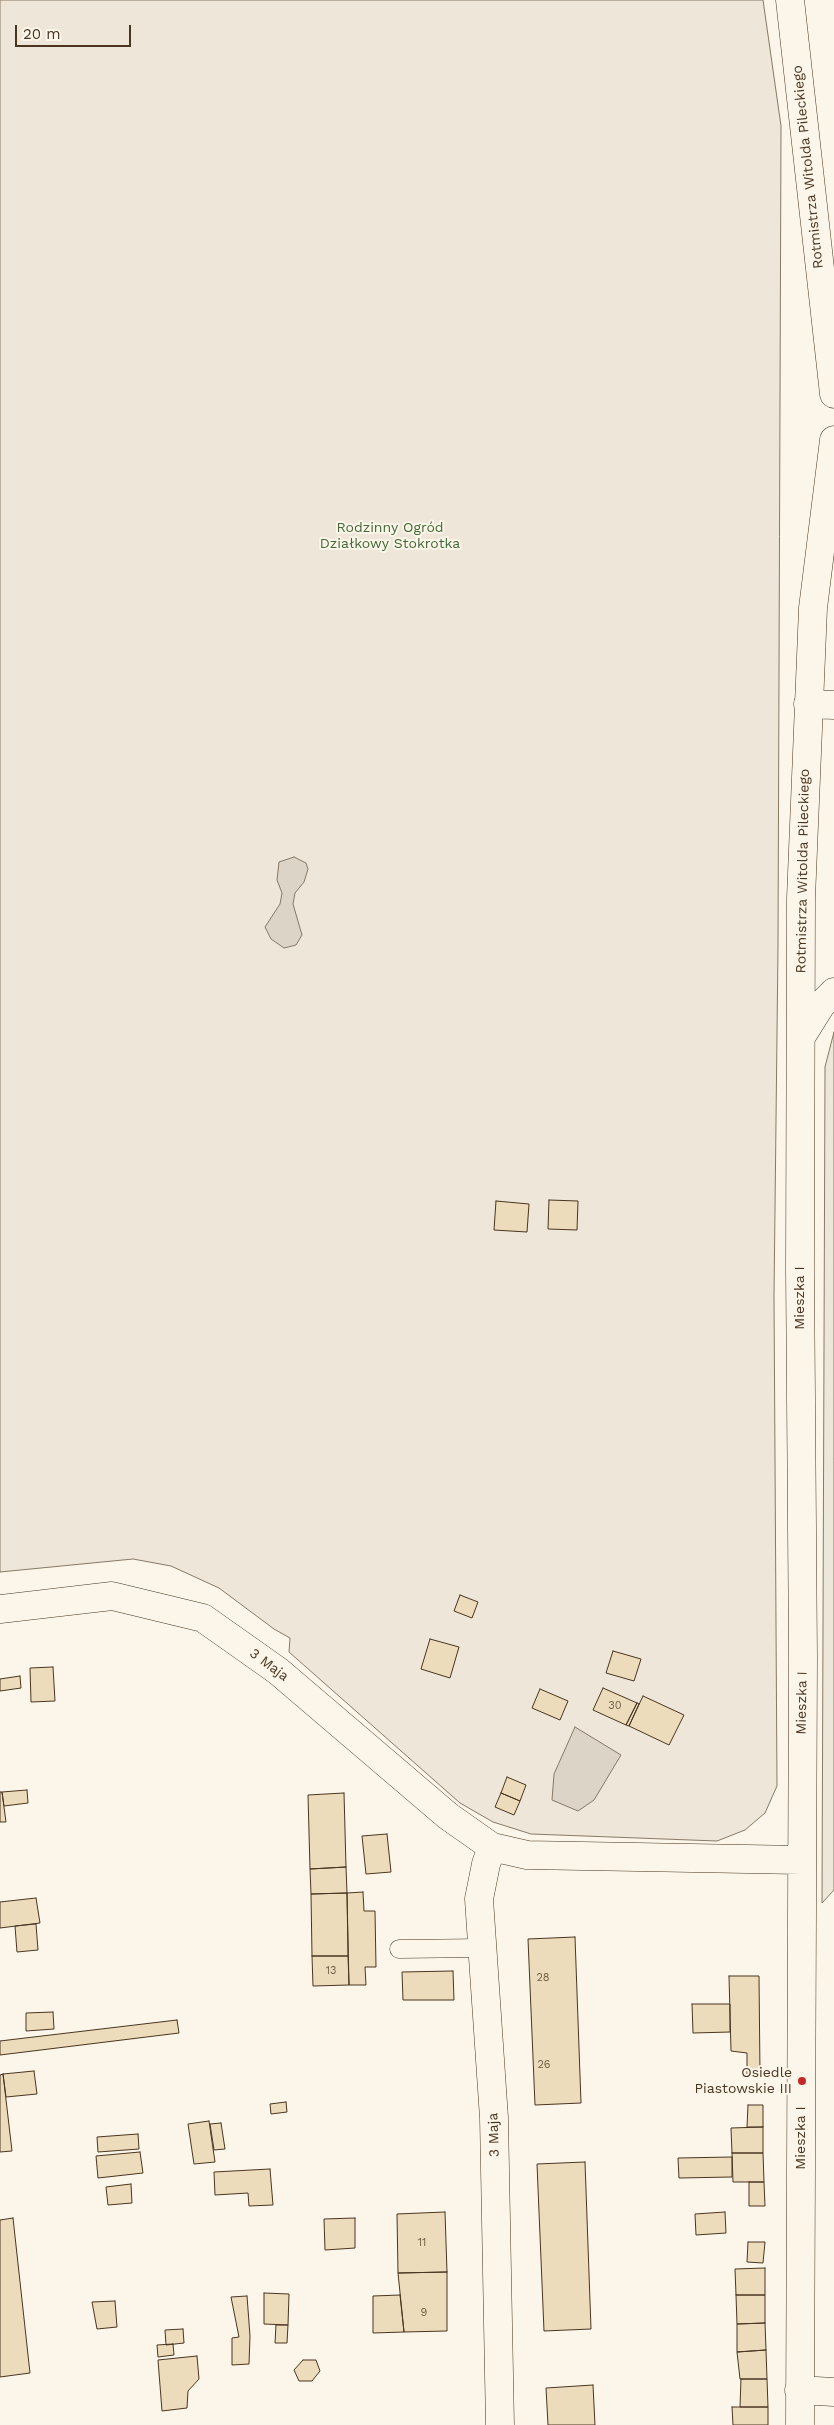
<!DOCTYPE html>
<html>
<head>
<meta charset="utf-8">
<style>
  body { margin:0 }
  #map { position:relative; width:834px; height:2425px; overflow:hidden; background:#fbf6e9; font-family:"Work Sans",sans-serif }
  canvas { display:block }
  .scale { position:absolute; left:15px; top:25px; width:116px; height:22px; box-sizing:border-box; border:2px solid #4a3520; border-top:0; padding-left:6px; font-size:15px; line-height:18px; white-space:nowrap; color:#4a3520; -webkit-text-stroke:4px #fbf6e9; paint-order:stroke }
</style>
</head>
<body>
<div id="map">
<canvas width="834" height="2425"></canvas>
<div class="scale">20 m</div>
</div>
<script>
const g = document.querySelector('canvas').getContext('2d');
g.lineJoin = 'round';
function fillPath(path, color) { g.fillStyle = color; g.fill(path, 'evenodd'); }
const shape = rows => new Path2D(rows.map(r => 'M' + r).join(''));
function trace(path, color, width, dash) { g.strokeStyle = color; g.lineWidth = width; g.lineCap = dash ? 'butt' : 'round'; g.setLineDash(dash || []); g.stroke(path); }
function drawText(font, color, halo, rows, align = 'center') {
  g.font = font + ' "Work Sans",sans-serif'; g.lineWidth = 4; g.setLineDash([]); g.textBaseline = 'middle'; g.strokeStyle = halo; g.fillStyle = color; for (const [text, x, y, turn = 0] of rows) {
    g.save(); g.translate(x, y); g.rotate((+turn || 0) * Math.PI / 180); g.textAlign = isNaN(turn) ? turn : align; if (halo) g.strokeText(text, 0, 0); g.fillText(text, 0, 0); g.restore();
  }
}
const green = shape([
  [0,0,763,0,781,126,778,947,774,1296,777,1786,765,1813,745,1830,717,1841,531,1834,493,1822,460,1803,289,1652,290,1638,274,1629,219,1588,171,1566,133,1559,0,1572,0,0]
]);
const parking = shape([
  [834,1032,834,1890,822,1903,825,1067,834,1032]
]);
const water = shape([
  [294,857,306,863,308,869,304,882,295,893,293,904,302,935,296,945,284,948,271,939,265,927,280,904,282,893,277,880,279,862,294,857],
  [575,1727,621,1755,594,1800,578,1811,552,1800,554,1774,575,1727]
]);
const building = shape([
  [549,1200,578,1201,577,1230,548,1229,549,1200],
  [496,1201,529,1204,527,1232,494,1230,496,1201],
  [460,1595,478,1602,472,1618,454,1611,460,1595],
  [430,1639,459,1647,450,1678,421,1669,430,1639],
  [613,1651,641,1659,634,1681,606,1673,613,1651],
  [53,1667,55,1701,31,1702,30,1668,53,1667],
  [20,1676,21,1688,0,1691,0,1679,20,1676],
  [603,1688,637,1703,626,1725,593,1710,603,1688],
  [540,1689,568,1701,560,1720,532,1708,540,1689],
  [643,1696,684,1715,669,1745,629,1726,643,1696],
  [637,1703,639,1704,629,1726,626,1725,637,1703],
  [507,1777,526,1785,520,1801,501,1793,507,1777],
  [27,1790,28,1803,4,1806,2,1792,27,1790],
  [0,1792,2,1792,6,1822,0,1822,0,1792],
  [344,1793,346,1867,310,1869,308,1795,344,1793],
  [501,1793,520,1801,514,1815,495,1807,501,1793],
  [387,1834,391,1872,366,1874,362,1836,387,1834],
  [346,1867,347,1893,311,1894,310,1869,346,1867],
  [363,1892,364,1911,375,1911,376,1967,365,1967,366,1985,349,1985,347,1893,363,1892],
  [347,1893,348,1956,312,1956,311,1894,347,1893],
  [36,1898,40,1923,0,1928,0,1902,36,1898],
  [36,1924,38,1950,17,1952,15,1926,36,1924],
  [575,1937,581,2103,535,2105,528,1939,575,1937],
  [312,1956,348,1956,349,1985,313,1986,312,1956],
  [453,1971,454,2000,403,2000,402,1972,453,1971],
  [729,1976,759,1976,760,2074,747,2075,747,2053,731,2051,729,1976],
  [692,2004,730,2004,730,2032,693,2033,692,2004],
  [53,2012,54,2029,26,2031,26,2013,53,2012],
  [177,2020,179,2033,0,2055,0,2041,177,2020],
  [34,2071,37,2094,6,2097,3,2074,34,2071],
  [3,2074,12,2151,0,2152,0,2075,3,2074],
  [286,2102,287,2112,271,2114,270,2104,286,2102],
  [748,2105,763,2105,763,2127,747,2127,748,2105],
  [209,2121,215,2162,194,2164,188,2124,209,2121],
  [221,2123,225,2149,214,2150,210,2124,221,2123],
  [763,2127,763,2153,732,2153,731,2128,763,2127],
  [138,2134,139,2149,98,2152,97,2137,138,2134],
  [140,2152,143,2173,98,2178,96,2156,140,2152],
  [732,2153,763,2153,764,2182,733,2182,732,2153],
  [732,2157,732,2177,679,2178,678,2158,732,2157],
  [585,2162,591,2329,544,2331,537,2164,585,2162],
  [270,2169,273,2205,249,2206,248,2193,215,2195,214,2172,270,2169],
  [749,2182,764,2182,765,2206,749,2206,749,2182],
  [131,2184,132,2203,108,2205,106,2187,131,2184],
  [445,2212,447,2272,398,2273,397,2214,445,2212],
  [725,2212,726,2233,696,2235,695,2214,725,2212],
  [13,2218,30,2373,0,2377,0,2220,13,2218],
  [355,2218,355,2248,325,2250,324,2219,355,2218],
  [748,2242,765,2242,763,2263,747,2262,748,2242],
  [765,2268,765,2295,736,2295,735,2269,765,2268],
  [447,2272,447,2331,404,2332,398,2273,447,2272],
  [264,2293,289,2294,288,2325,264,2324,264,2293],
  [400,2295,404,2332,373,2333,373,2296,400,2295],
  [736,2295,765,2295,765,2323,737,2324,736,2295],
  [247,2296,250,2336,249,2364,232,2365,232,2338,239,2337,231,2297,247,2296],
  [115,2301,117,2327,97,2329,92,2302,115,2301],
  [765,2323,766,2350,737,2352,737,2324,765,2323],
  [276,2325,288,2325,287,2343,275,2343,276,2325],
  [183,2329,184,2343,166,2345,165,2330,183,2329],
  [173,2344,174,2355,158,2357,157,2345,173,2344],
  [766,2350,767,2379,740,2379,737,2352,766,2350],
  [197,2356,199,2379,188,2391,187,2408,162,2411,158,2360,197,2356],
  [303,2360,316,2360,320,2371,312,2381,299,2381,294,2370,303,2360],
  [741,2379,767,2379,768,2407,740,2407,741,2379],
  [593,2385,595,2425,548,2425,546,2388,593,2385],
  [732,2407,768,2407,768,2425,733,2425,732,2407]
]);
const service = shape([
  [399,1949,482,1948]
]);
const minor = shape([
  [790,0,834,394],
  [808,704,834,705],
  [801,1037,821,1005,834,992],
  [0,1609,112,1596,203,1618,278,1671,448,1816,492,1847,527,1855,801,1860],
  [492,1847,486,1864,479,1899,494,2118,500,2425],
  [799,2390,834,2392],
  [800,2425,803,1657,800,1269,801,898,813,608,834,440]
]);
const markers = [
  [802,2081,5,"#c62828"]
];
const numberNames = [
  ["30",615,1706],
  ["13",331,1971],
  ["28",543,1978],
  ["26",544,2065],
  ["11",422,2243],
  ["9",424,2313]
];
const streetNames = [
  ["Rotmistrza Witolda Pileckiego",808,167,-96],
  ["Rotmistrza Witolda Pileckiego",803,871,-89],
  ["Mieszka I",800,1298,-90],
  ["3 Maja",269,1665,37],
  ["Mieszka I",802,1703,-89],
  ["3 Maja",494,2135,-92],
  ["Mieszka I",801,2138,-90]
];
const parkNames = [
  ["Rodzinny Ogród",390,528],
  ["Działkowy Stokrotka",390,544]
];
const poiNames = [
  ["Osiedle",792,2073],
  ["Piastowskie III",792,2089]
];
fillPath(green, '#ede6d9');
trace(green, '#887966', 1);
fillPath(parking, '#ede7d9');
trace(parking, '#887966', 1);
fillPath(water, '#dcd4c6');
trace(water, '#887966', 1);
fillPath(building, '#ecdcbc');
trace(building, '#4a3520', 1);
trace(service, '#4a3520', 19);
trace(minor, '#4a3520', 29);
trace(service, '#fbf6e9', 18);
trace(minor, '#fbf6e9', 28);
for (const [x, y, r, color] of markers) { const dot = new Path2D(); dot.arc(x, y, r, 0, 2 * Math.PI); g.fillStyle = color; g.fill(dot); trace(dot, '#fbf6e9', 2); }
drawText('11px', '#725f47', null, numberNames);
drawText('14px', '#4a3520', '#fbf6e9', streetNames);
drawText('14px', '#436837', '#fbf6e9', parkNames);
drawText('14px', '#4a3520', '#fbf6e9', poiNames, 'right');
</script>
</body>
</html>
